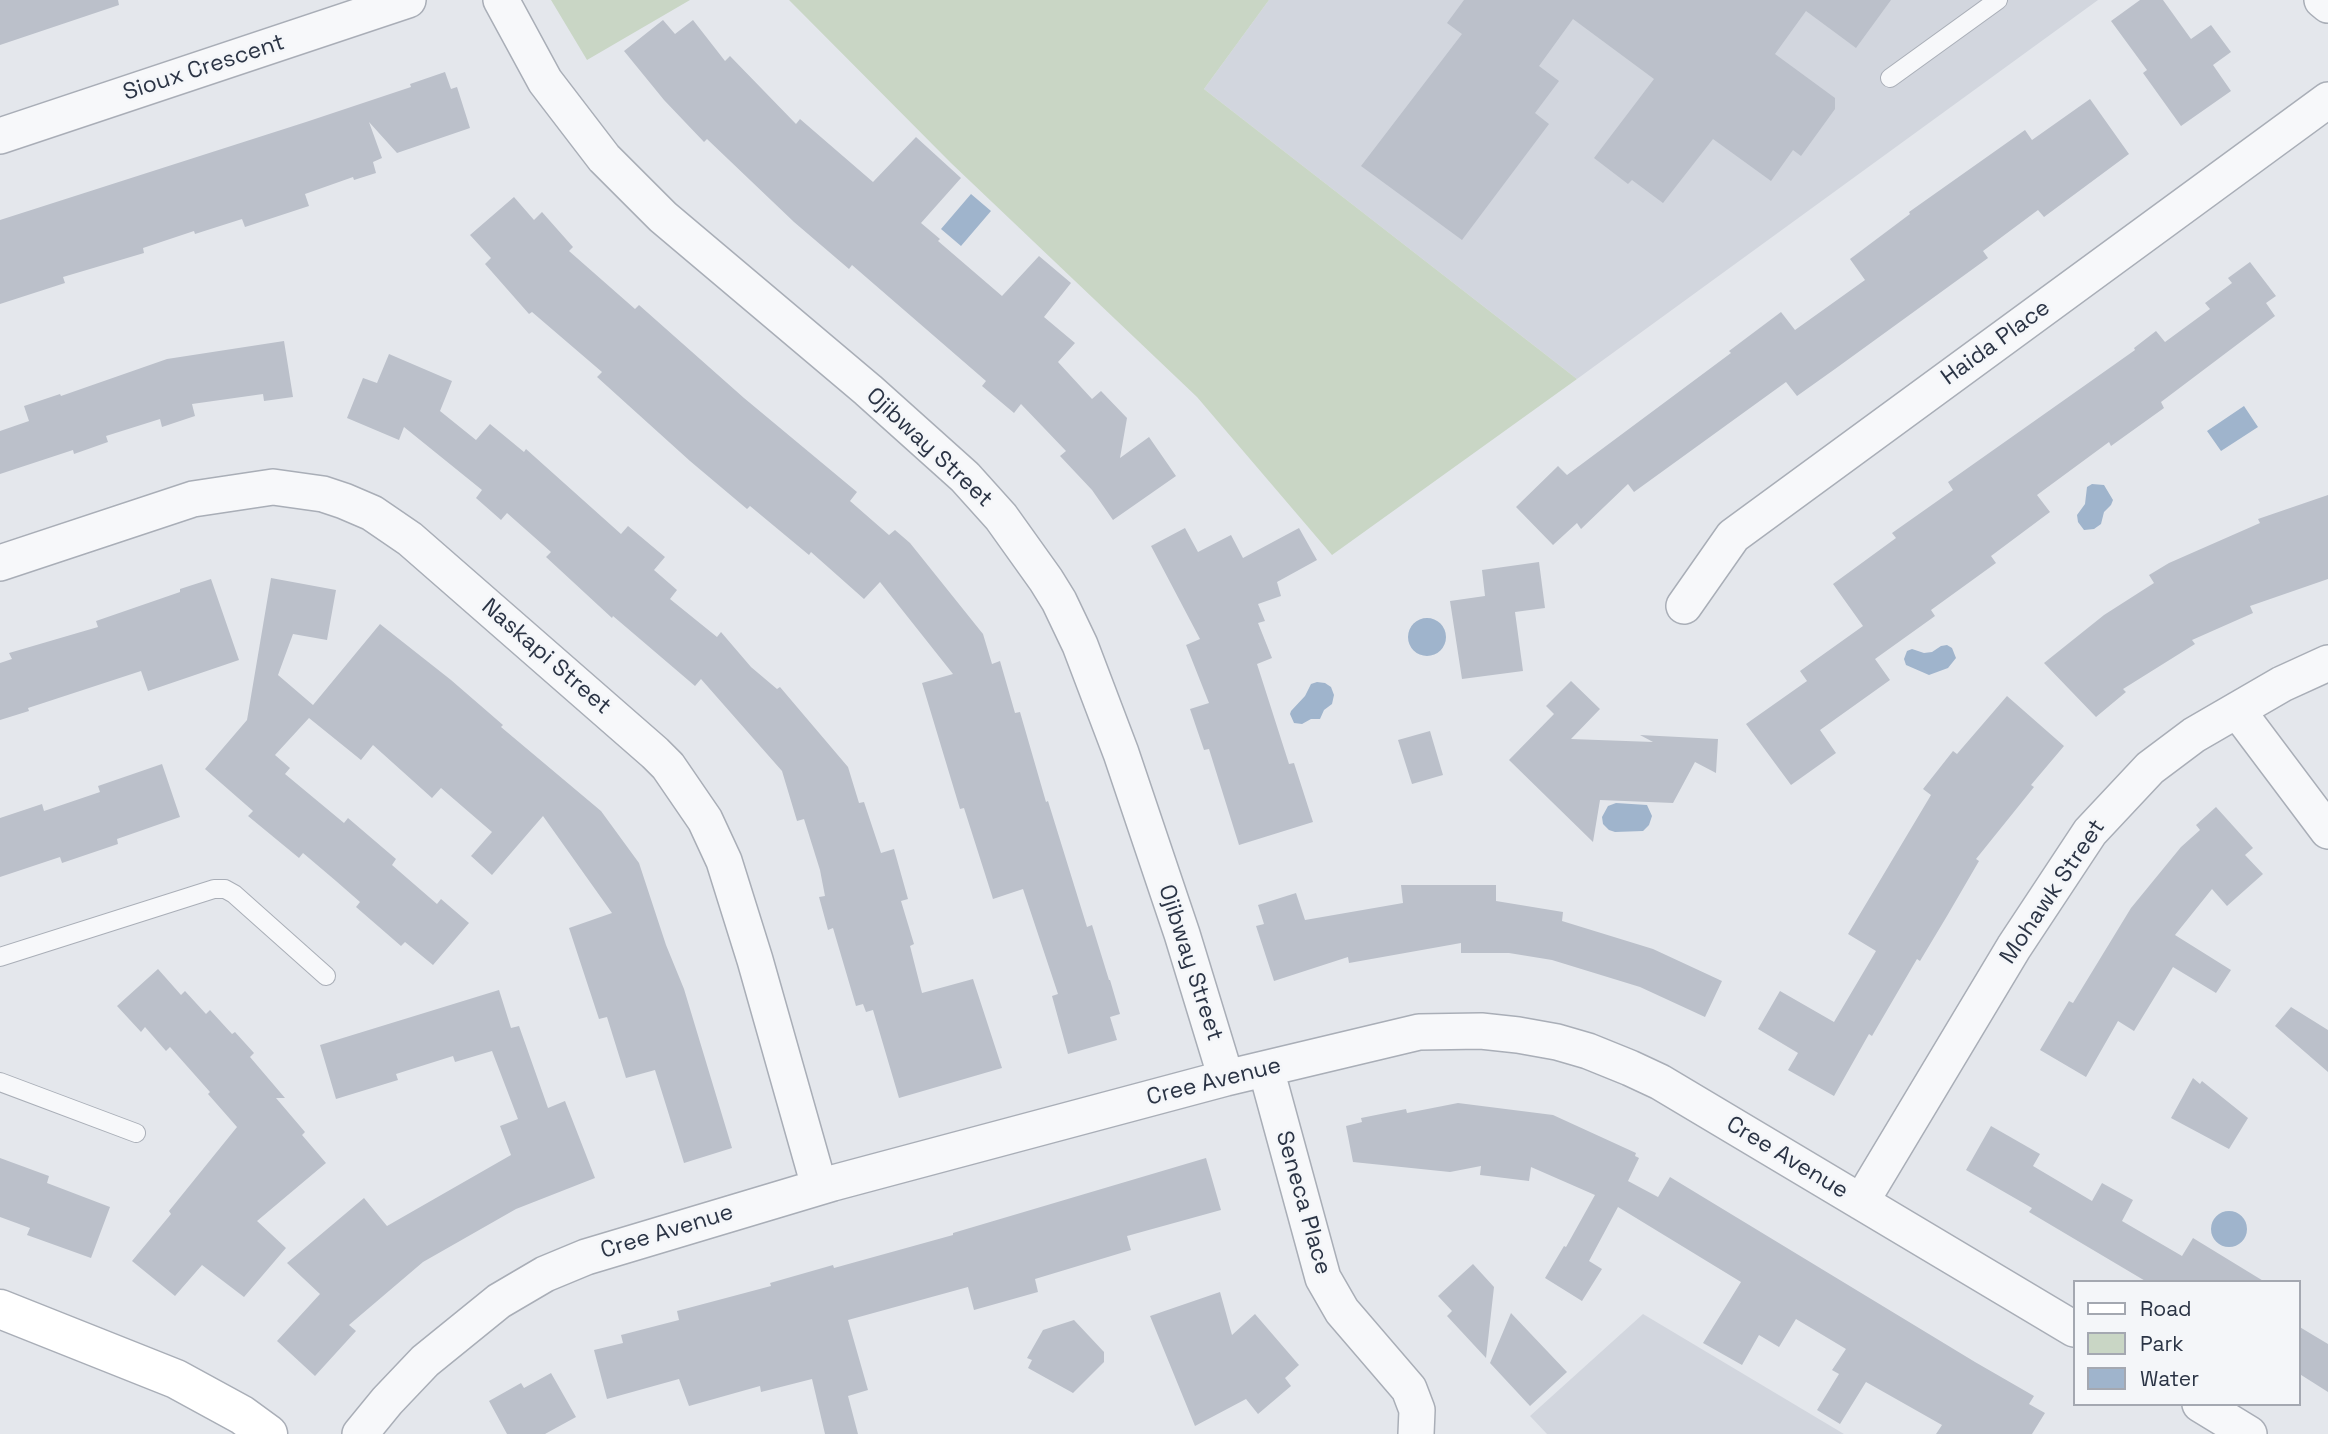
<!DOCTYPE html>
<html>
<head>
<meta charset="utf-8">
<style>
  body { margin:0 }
  #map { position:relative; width:2328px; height:1434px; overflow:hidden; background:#e4e7ec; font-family:"Space Grotesk",sans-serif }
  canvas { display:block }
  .legend { position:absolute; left:2073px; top:1280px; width:228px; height:126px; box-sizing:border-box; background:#f4f6f9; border:2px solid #a4a8b1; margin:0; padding:9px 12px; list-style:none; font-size:21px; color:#2b3445 }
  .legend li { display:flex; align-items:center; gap:14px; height:35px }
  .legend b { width:35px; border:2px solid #a4a8b1 }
</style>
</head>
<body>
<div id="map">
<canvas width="2328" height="1434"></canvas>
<ul class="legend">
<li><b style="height:9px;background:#fff"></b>Road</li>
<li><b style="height:19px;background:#c9d6c5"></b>Park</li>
<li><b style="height:19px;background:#9fb4cc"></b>Water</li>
</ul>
</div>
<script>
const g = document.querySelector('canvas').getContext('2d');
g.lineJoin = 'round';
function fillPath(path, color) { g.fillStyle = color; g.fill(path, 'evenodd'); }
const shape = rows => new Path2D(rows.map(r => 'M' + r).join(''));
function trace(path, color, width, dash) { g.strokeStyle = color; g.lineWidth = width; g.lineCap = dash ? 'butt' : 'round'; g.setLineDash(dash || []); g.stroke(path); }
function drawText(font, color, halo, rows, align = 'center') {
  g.font = font + ' "Space Grotesk",sans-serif'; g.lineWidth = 5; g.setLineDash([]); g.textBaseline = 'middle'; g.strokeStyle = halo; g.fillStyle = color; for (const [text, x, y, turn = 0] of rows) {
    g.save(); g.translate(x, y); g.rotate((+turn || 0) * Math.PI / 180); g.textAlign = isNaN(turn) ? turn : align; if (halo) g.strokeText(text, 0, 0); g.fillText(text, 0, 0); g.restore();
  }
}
const built = shape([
  [1269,0,2098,0,1577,379,1204,89],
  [1643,1314,1844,1434,1547,1434,1530,1416]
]);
const green = shape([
  [551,0,690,0,587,60],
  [789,0,1269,0,1204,89,1577,379,1332,555,1197,397,951,163]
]);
const water = shape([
  [971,194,991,211,961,246,941,229],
  [2244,406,2258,427,2221,451,2207,431],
  [2092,484,2104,485,2113,500,2111,505,2104,512,2101,524,2094,529,2084,530,2078,522,2077,515,2085,504,2087,487],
  '1408 637a19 19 0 1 1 38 0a19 19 0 1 1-38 0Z',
  [1947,645,1952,648,1956,658,1948,668,1929,675,1906,665,1904,659,1907,651,1912,649,1924,653,1932,652,1941,646],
  [1317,682,1325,683,1331,687,1334,695,1332,704,1324,710,1320,719,1311,719,1302,724,1294,723,1290,714,1291,711,1305,696,1311,684],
  [1616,803,1647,805,1652,816,1649,825,1643,831,1615,832,1609,830,1603,824,1602,817,1608,806],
  '2211 1229a18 18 0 1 1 36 0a18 18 0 1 1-36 0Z'
]);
const building = shape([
  [0,0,118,0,119,5,0,45],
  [1464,0,1891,0,1856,48,1806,11,1775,54,1835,98,1835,109,1801,156,1793,150,1771,181,1713,139,1663,203,1632,180,1628,184,1594,158,1654,79,1573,19,1539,66,1559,81,1535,113,1549,124,1462,240,1361,166,1462,34,1447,23],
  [2140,0,2163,0,2191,39,2211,25,2231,52,2213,65,2231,91,2181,126,2143,73,2147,70,2111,21],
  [663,20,675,34,693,20,725,61,730,56,796,124,800,119,873,182,916,137,961,178,921,223,940,239,938,241,1002,296,1039,256,1071,283,1044,317,1075,343,1058,362,1092,399,1101,391,1127,418,1120,458,1149,437,1176,476,1113,520,1092,490,1060,456,1066,451,1021,404,1014,413,982,386,986,381,852,265,849,269,794,222,707,139,704,142,664,100,624,51],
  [445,72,451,89,457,87,470,128,397,153,369,122,382,158,373,162,376,173,354,180,353,177,305,194,309,206,245,227,242,219,195,234,194,231,143,248,144,253,63,277,65,283,0,304,0,220,306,122,411,87,410,84],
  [2090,99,2129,154,2044,217,2038,210,1983,251,1988,258,1835,369,1797,396,1786,382,1634,492,1628,484,1581,529,1577,523,1553,545,1516,507,1558,466,1567,475,1731,353,1729,351,1781,312,1795,330,1865,280,1850,259,1910,214,1909,212,2025,130,2032,140],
  [514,197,534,220,542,212,573,247,569,251,635,309,639,305,744,398,857,492,850,501,889,535,895,530,910,543,983,634,992,664,1000,661,1015,713,1020,712,1046,802,1048,801,1087,927,1092,925,1109,980,1110,980,1120,1014,1110,1017,1117,1040,1068,1054,1052,996,1058,994,1023,889,993,899,964,808,960,809,922,683,953,674,880,582,864,599,811,552,809,555,750,506,747,509,690,461,597,377,602,372,532,312,529,314,485,264,491,258,470,235],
  [2250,262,2276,296,2266,303,2275,316,2161,402,2164,408,2111,446,2109,442,2037,495,2050,512,1991,556,1996,563,1931,610,1935,616,1875,659,1890,680,1820,730,1836,753,1791,785,1746,724,1807,681,1800,671,1863,626,1833,584,1896,538,1892,533,1953,490,1948,482,2135,350,2134,348,2156,331,2165,342,2210,309,2205,303,2232,283,2228,278],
  [284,341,293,397,264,401,263,394,192,404,195,416,162,427,160,419,106,436,108,442,74,454,73,450,0,474,0,431,29,421,24,406,60,394,61,396,167,359],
  [389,354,452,381,440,411,476,440,490,424,524,452,526,449,621,534,628,526,665,557,654,570,677,590,670,599,717,637,721,632,751,667,777,689,780,687,848,767,859,803,864,802,881,853,894,849,908,899,901,901,914,944,910,946,922,993,973,979,1002,1068,899,1098,873,1010,866,1012,863,1004,856,1006,833,928,828,930,819,897,825,896,820,870,804,819,797,821,782,771,701,679,695,686,613,616,612,618,546,557,551,552,507,513,501,520,476,498,482,490,404,427,399,440,347,418,363,378,377,383],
  [2328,495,2328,579,2250,606,2253,613,2192,640,2195,644,2123,689,2126,692,2096,717,2044,663,2104,615,2154,583,2149,575,2169,563,2260,523,2258,519],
  [1185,528,1198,552,1231,535,1243,558,1299,528,1317,560,1277,582,1281,596,1258,604,1265,621,1258,623,1272,658,1257,664,1289,764,1294,763,1313,822,1239,845,1209,749,1204,750,1190,709,1209,703,1186,645,1200,639,1151,546],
  [1539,562,1545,608,1515,612,1523,671,1462,679,1450,601,1485,596,1482,570],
  [271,578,336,590,327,640,293,634,278,675,313,705,380,624,451,680,503,725,501,727,601,811,639,863,666,945,684,989,732,1148,684,1163,655,1070,626,1078,607,1017,599,1019,569,928,612,913,543,816,492,875,471,856,492,832,441,788,432,798,373,745,361,760,309,718,275,755,290,768,285,774,344,823,348,818,396,859,392,865,437,904,441,899,469,923,433,965,405,942,401,946,356,907,360,902,336,881,303,853,299,858,248,816,253,811,205,769,247,720],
  [211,579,239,660,148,691,141,671,28,708,29,711,0,720,0,663,12,659,9,653,98,627,96,621,180,592,180,589],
  [1571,681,1600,709,1571,739,1653,742,1640,735,1718,739,1716,773,1695,762,1673,803,1600,800,1593,842,1509,760,1554,714,1546,706],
  [2007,696,2064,746,2031,785,2034,787,1976,859,1979,861,1947,916,1920,961,1917,959,1872,1036,1869,1034,1834,1096,1788,1070,1798,1053,1758,1029,1780,991,1834,1022,1876,951,1848,934,1931,795,1923,789,1953,751,1957,754],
  [1430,731,1443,775,1412,784,1398,740],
  [162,764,180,817,117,839,118,844,62,863,60,857,0,877,0,818,42,804,44,811,100,792,98,786],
  [2216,807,2253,848,2245,855,2263,874,2227,906,2212,889,2175,935,2231,970,2216,993,2173,967,2134,1031,2118,1021,2086,1077,2040,1050,2069,1001,2073,1003,2131,908,2181,847,2200,830,2196,825],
  [1401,885,1496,885,1496,901,1563,912,1562,921,1653,949,1722,981,1705,1017,1640,987,1552,960,1509,953,1461,953,1461,943,1349,963,1348,957,1274,981,1256,926,1264,924,1258,905,1296,893,1305,920,1403,903],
  [158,969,181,995,185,991,206,1014,210,1010,232,1034,235,1032,254,1053,250,1057,285,1098,276,1098,305,1132,302,1135,326,1163,257,1221,286,1248,244,1297,202,1265,175,1296,132,1261,171,1214,169,1211,237,1127,208,1094,210,1092,170,1047,166,1051,145,1027,141,1032,117,1006],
  [499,990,511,1028,519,1026,548,1108,565,1101,595,1178,516,1209,423,1262,349,1325,356,1331,315,1376,277,1341,320,1294,287,1263,364,1198,387,1226,511,1155,500,1126,518,1119,492,1051,455,1062,453,1056,396,1074,398,1080,336,1099,320,1045],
  [2291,1007,2328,1030,2328,1072,2275,1026],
  [2193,1078,2200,1084,2202,1081,2248,1118,2229,1149,2171,1118],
  [1458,1103,1553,1115,1636,1153,1635,1156,1639,1158,1628,1181,1658,1197,1670,1177,1975,1362,2034,1396,2029,1404,2045,1413,2032,1434,1936,1434,1942,1425,1866,1382,1840,1424,1817,1410,1839,1374,1832,1370,1846,1349,1796,1319,1779,1347,1759,1335,1742,1365,1703,1343,1741,1282,1618,1207,1589,1261,1602,1269,1582,1301,1545,1278,1564,1246,1566,1247,1595,1195,1531,1167,1529,1181,1480,1175,1481,1166,1450,1172,1353,1162,1346,1126,1362,1122,1361,1118,1406,1109,1407,1113],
  [1991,1126,2040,1154,2033,1166,2092,1201,2102,1183,2133,1200,2122,1221,2182,1256,2193,1238,2265,1282,2147,1282,2029,1212,2032,1208,1966,1170],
  [0,1158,49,1176,47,1183,110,1207,91,1258,27,1235,30,1228,0,1217],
  [1206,1158,1221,1210,1127,1236,1131,1250,1035,1279,1038,1292,974,1310,968,1287,848,1320,868,1390,848,1396,858,1434,825,1434,812,1379,761,1392,760,1386,689,1406,679,1379,607,1399,594,1350,623,1343,621,1335,679,1320,677,1311,771,1286,770,1283,833,1265,834,1268,953,1235,953,1233],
  [1473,1264,1494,1287,1486,1358,1447,1316,1452,1311,1438,1296],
  [1220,1292,1232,1335,1255,1314,1299,1365,1285,1378,1291,1386,1258,1414,1246,1399,1195,1426,1150,1316],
  [1511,1313,1567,1372,1530,1406,1490,1363],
  [1074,1320,1104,1352,1104,1362,1073,1393,1028,1368,1032,1360,1027,1358,1043,1330],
  [2298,1326,2328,1344,2328,1392,2298,1373],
  [551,1373,576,1417,545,1434,507,1434,489,1401,521,1383,524,1388]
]);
const lane = shape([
  [1890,78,1998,0],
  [0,957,214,889,225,889,234,894,326,976],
  [0,1082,136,1133]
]);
const street = shape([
  [501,0,545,81,604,158,663,217,868,390,965,477,1001,517,1046,580,1059,601,1080,645,1121,753,1182,934,1226,1078],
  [2322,0,2328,5],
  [0,136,408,0],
  [0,563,193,499,273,487,323,494,344,501,372,513,410,539,655,753,668,766,705,820,724,861,755,960,819,1186],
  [1684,606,1733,536,2328,100],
  [2237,710,2328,831],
  [1266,1069,1323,1278,1342,1311,1409,1389,1417,1410,1416,1434],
  [1861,1202,2014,947,2090,832,2150,768,2194,735,2282,684,2328,663],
  [2200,1404,2249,1434],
  [360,1434,387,1401,425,1361,499,1301,545,1274,586,1257,833,1183,1226,1078,1419,1032,1481,1031,1518,1035,1557,1042,1588,1051,1630,1068,1660,1082,2074,1329]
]);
const secondary = shape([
  [0,1309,176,1379,242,1415,268,1434]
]);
const streetNames = [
  ["Sioux Crescent",204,68,-18],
  ["Haida Place",1996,343,-36],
  ["Ojibway Street",929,448,43],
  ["Naskapi Street",546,657,41],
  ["Mohawk Street",2053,892,-56],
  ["Ojibway Street",1190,963,72],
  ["Cree Avenue",1214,1082,-14],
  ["Cree Avenue",1787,1158,31],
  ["Seneca Place",1303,1203,74],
  ["Cree Avenue",667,1232,-17]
];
fillPath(built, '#d2d6de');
fillPath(green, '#c9d6c5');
fillPath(water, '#9fb4cc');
fillPath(building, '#bbc0ca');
trace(lane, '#a9aeb7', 20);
trace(street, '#a9aeb7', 38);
trace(secondary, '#a9aeb7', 41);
trace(lane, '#f7f8fa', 18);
trace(street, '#f7f8fa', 35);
trace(secondary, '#fff', 38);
drawText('23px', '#2b3445', '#f4f6f9', streetNames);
</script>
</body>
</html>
